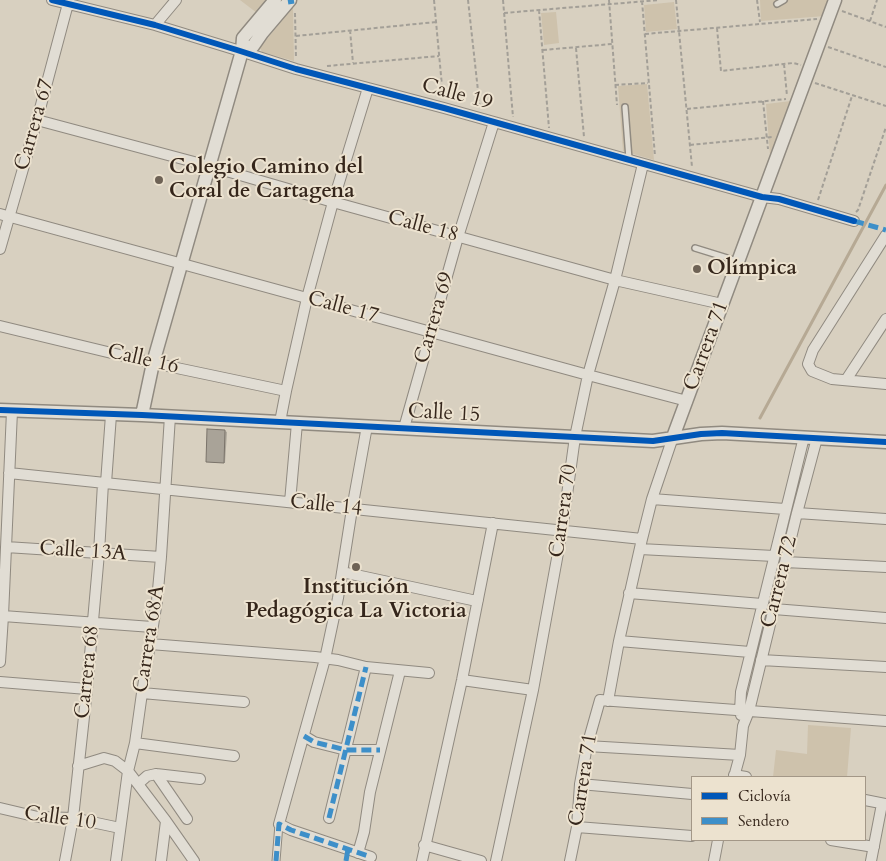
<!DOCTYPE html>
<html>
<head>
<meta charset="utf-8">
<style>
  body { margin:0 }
  #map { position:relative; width:886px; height:861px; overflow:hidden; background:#d8d0c0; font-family:Cardo,serif }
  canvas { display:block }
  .legend { position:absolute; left:691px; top:776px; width:175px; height:65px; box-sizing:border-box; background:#ece2cf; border:1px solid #a39787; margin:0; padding:6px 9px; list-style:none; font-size:15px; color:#35261b }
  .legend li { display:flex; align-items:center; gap:10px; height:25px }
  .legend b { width:25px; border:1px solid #a39787 }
</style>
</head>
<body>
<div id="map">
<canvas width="886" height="861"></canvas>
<ul class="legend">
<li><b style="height:6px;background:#0057b8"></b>Ciclovía</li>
<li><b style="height:6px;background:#3d8fc9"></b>Sendero</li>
</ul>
</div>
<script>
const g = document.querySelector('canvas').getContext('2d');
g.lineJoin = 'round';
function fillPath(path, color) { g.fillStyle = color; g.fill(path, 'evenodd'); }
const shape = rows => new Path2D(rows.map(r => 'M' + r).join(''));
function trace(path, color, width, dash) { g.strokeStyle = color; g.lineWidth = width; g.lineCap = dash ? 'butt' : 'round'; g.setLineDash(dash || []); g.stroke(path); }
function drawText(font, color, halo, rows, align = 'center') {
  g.font = font + ' Cardo,serif'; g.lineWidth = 4; g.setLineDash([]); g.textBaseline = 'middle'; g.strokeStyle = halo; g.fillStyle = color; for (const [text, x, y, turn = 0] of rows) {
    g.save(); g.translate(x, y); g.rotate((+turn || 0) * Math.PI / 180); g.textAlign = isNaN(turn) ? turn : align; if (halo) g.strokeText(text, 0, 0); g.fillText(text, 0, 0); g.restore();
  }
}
const green = shape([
  [240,0,268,0,257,13],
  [760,0,831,0,825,16,761,21],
  [674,2,677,29,646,32,644,5],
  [293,7,294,61,262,52,260,48,262,45],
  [556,12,559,43,544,45,541,13],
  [647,84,654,160,623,151,618,86],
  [791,101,791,102,770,155,766,104],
  [808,725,851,728,847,777,773,777,776,750,807,754]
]);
const shadow = shape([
  [225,431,227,432,225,463,209,462,207,461]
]);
const stream = shape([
  [760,418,886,185]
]);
const building = shape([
  [207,429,225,430,224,463,206,462,207,429]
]);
const path = shape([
  [434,0,443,97],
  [468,0,480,109],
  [503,0,513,117],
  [609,0,617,105],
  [676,0,692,167],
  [757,0,760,22],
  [642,1,655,156],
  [539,10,549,128],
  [842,11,886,27],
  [295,13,296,58],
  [504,13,659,0],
  [870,21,877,0],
  [717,28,721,71,793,63,801,65],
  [350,30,353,63],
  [645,34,817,19],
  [296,36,436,22],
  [828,47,886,67],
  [576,48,584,137],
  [543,50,612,44],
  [784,64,787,96],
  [327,66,439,56],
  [815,83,886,106],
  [615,85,648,83],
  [763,101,768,149],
  [687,109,786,99],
  [690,145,772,137],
  [818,200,852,96],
  [856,212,858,210,886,127]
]);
const service = shape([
  [777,4,784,0],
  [625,107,629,159],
  [695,248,737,261]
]);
const pedestrian = shape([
  [276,861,279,824]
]);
const minor = shape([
  [52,0,155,25,237,50,296,69,444,108,762,197,779,199,854,221],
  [155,25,176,0],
  [37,120,209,166,333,202,615,280,722,304],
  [0,214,588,375,687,401],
  [886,235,813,350,808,364,812,371,832,379,886,384],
  [0,249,37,120,69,0],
  [0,326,153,363,286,391],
  [846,380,886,319],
  [280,422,286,391,307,298,333,202,368,88],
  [367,426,352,509,338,598,325,659,279,824,291,830,371,857],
  [404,428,458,237,494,122],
  [9,473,642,539],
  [106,483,111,415],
  [652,499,785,509],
  [290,502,297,423],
  [797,513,886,519],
  [6,547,161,557],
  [640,549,774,556],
  [785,562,886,567],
  [342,572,472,600,478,600],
  [629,593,762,604],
  [774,609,886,618],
  [3,616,152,627],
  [619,641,750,652],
  [150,644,315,657,338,660,366,667,429,673],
  [761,660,886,667],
  [0,662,3,616,12,411],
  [462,680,533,690],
  [0,682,87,689],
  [142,693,244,702],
  [608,701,619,641,642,539,652,499,673,437],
  [741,715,740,711,741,692,804,437],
  [304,736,314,742,346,750,380,750],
  [135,743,234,756],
  [587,746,740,755],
  [78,766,104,758,115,761,128,771,166,821,194,861],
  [156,774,187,819],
  [734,775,746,777],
  [734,777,740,755,743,726,749,711,797,513,817,438],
  [138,784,147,776,156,774,200,779],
  [580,784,692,794],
  [865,800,886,804],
  [0,808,38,817,73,818,120,828],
  [329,818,366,667],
  [577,827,692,836],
  [831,840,874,847],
  [424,845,481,861],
  [358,853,364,832,370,792,400,671],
  [65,861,73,818,87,689,99,553,103,483],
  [116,861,128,771,135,743,142,693,157,601,161,557,170,416],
  [161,861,166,821],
  [422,861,462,680,493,523],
  [496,861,533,690,562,531,575,437,588,375,615,280,643,164],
  [570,861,577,827,580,784,587,746,600,700,886,721],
  [714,861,718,840],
  [871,861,882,804]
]);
const tertiary = shape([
  [242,51,253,46,262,33,290,0],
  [0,410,142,415,653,441,701,434,722,433,886,442],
  [142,415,153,363,242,51,243,38,275,0],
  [673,437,835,0]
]);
const quiet = shape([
  [288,2,294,1],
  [854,221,886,230],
  [304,736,314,742,346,750,380,750],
  [329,818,366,667],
  [276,861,279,824,291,830,371,857],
  [346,861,348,849]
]);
const cycleway = shape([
  [52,0,155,25,237,50,296,69,444,108,762,197,779,199,854,221],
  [0,410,142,415,653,441,701,434,722,433,886,442]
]);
const markers = [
  [159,180,5,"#6e6255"],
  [697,269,5,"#6e6255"],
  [356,567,5,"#6e6255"]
];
const streetNames = [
  ["Calle 19",457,95,15],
  ["Carrera 67",35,125,-74],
  ["Calle 18",423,227,15],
  ["Calle 17",343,308,15],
  ["Carrera 69",435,318,-74],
  ["Carrera 71",707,346,-70],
  ["Calle 16",143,360,13],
  ["Calle 15",444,414,3],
  ["Calle 14",326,506,6],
  ["Carrera 70",564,511,-82],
  ["Calle 13A",83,552,4],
  ["Carrera 72",780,582,-76],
  ["Carrera 68A",150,639,-81],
  ["Carrera 68",88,672,-84],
  ["Carrera 71",584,780,-81],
  ["Calle 10",60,819,8]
];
const poiNames = [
  ["Colegio Camino del",169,168],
  ["Coral de Cartagena",169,192],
  ["Olímpica",707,269],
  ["Institución",356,588,"center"],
  ["Pedagógica La Victoria",356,612,"center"]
];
fillPath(green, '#cec2ac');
fillPath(shadow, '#0003');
trace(stream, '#b6a994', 3);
fillPath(building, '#a9a398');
trace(building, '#7a736a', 1);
trace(service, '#908a80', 8);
trace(pedestrian, '#908a80', 9);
trace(minor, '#908a80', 12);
trace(tertiary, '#908a80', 15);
trace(path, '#a39f97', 2, [4, 2.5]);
trace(service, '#e1ddd4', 5);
trace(pedestrian, '#e1ddd4', 7);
trace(minor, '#e1ddd4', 10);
trace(tertiary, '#e1ddd4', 12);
trace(quiet, '#3d8fc9', 5, [10, 5]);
trace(cycleway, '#0057b8', 6);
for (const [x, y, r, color] of markers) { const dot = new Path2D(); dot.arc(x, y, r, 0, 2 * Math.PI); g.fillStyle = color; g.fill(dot); trace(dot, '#ece2cf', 2); }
drawText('21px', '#35261b', '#ece2cf', streetNames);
drawText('bold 21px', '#35261b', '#ece2cf', poiNames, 'left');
</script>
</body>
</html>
